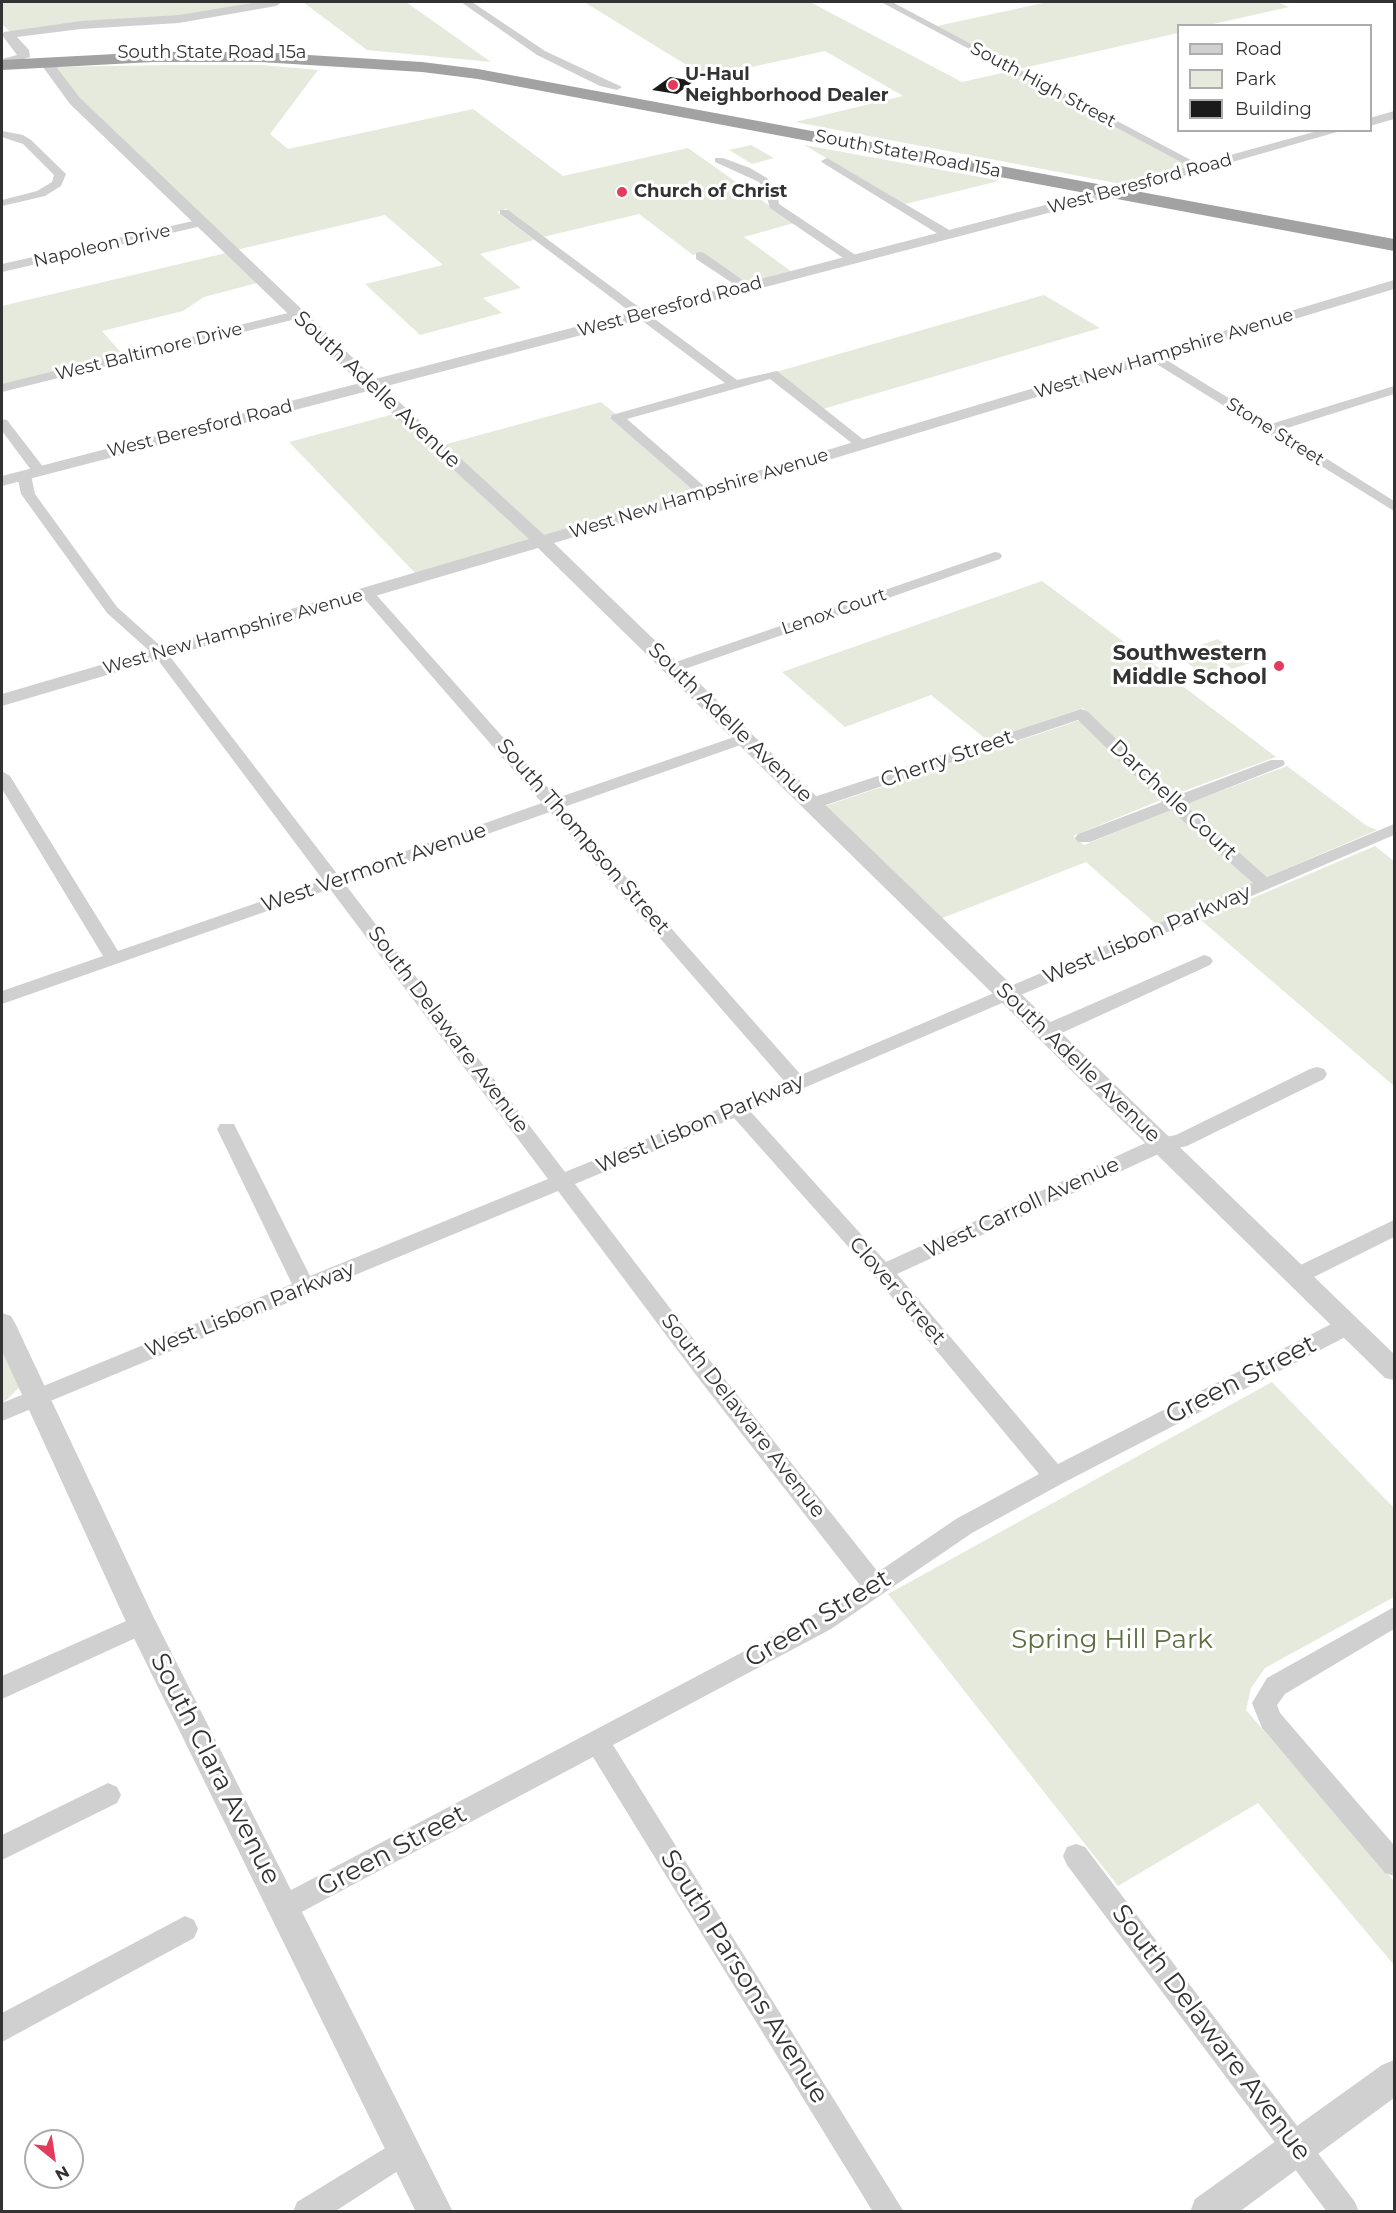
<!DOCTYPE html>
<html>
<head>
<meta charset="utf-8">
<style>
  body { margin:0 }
  #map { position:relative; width:1396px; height:2213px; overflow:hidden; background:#fff; font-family:Montserrat,sans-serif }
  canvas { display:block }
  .frame { position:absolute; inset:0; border:3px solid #333; pointer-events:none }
  .legend { position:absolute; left:1177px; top:24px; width:195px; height:108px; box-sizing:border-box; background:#fff; border:2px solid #adadad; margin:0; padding:8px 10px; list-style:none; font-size:18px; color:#333 }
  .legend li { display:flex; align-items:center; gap:12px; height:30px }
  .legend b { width:30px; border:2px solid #adadad }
  .north { position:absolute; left:24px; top:2129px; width:60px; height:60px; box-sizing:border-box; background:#fff; border:2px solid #adadad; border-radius:50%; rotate:150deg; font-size:16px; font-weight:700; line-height:24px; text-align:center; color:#333 }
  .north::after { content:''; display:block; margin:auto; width:21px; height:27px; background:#e43b5d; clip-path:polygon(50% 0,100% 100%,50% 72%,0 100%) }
</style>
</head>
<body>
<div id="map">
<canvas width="1396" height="2213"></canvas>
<div class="frame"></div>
<ul class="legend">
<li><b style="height:8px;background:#d0d0d0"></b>Road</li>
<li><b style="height:16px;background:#e5eadc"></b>Park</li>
<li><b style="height:16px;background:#1a1a1a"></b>Building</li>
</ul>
<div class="north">N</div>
</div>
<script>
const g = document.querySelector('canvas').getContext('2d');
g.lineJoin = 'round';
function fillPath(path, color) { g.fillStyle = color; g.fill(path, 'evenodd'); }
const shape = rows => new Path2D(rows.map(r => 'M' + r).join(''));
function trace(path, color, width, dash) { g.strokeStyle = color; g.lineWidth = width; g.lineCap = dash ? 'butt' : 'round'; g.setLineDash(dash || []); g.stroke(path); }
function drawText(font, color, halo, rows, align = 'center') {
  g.font = font + ' Montserrat,sans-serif'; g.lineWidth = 6; g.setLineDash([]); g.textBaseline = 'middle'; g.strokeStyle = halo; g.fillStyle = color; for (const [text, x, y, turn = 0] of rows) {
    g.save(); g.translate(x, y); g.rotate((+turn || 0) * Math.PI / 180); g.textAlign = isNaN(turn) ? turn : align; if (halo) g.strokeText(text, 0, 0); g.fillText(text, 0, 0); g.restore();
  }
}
const green = shape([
  [2,2,266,2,178,17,11,33,2,24],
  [303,2,406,2,491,62,367,50],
  [584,2,810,2,962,82,1011,71,1192,167,1127,185,795,122,903,96,825,51,706,77],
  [1048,2,1277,2,1289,7,1209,25,1178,26,1178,33,1019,69,937,26],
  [170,65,262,65,318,70,270,134,288,149,473,109,563,176,688,148,794,223,744,237,792,272,748,283,701,253,693,255,639,214,543,237,506,209,497,212,534,240,480,254,521,288,483,298,502,313,420,335,365,284,443,265,385,215,236,250,46,67],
  [751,145,774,158,752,164,729,150],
  [804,145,986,178,999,181,905,204],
  [226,253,257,283,204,297,183,311,102,331,123,355,2,385,2,306],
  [1044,295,1100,328,823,409,776,372],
  [601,402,616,414,609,417,696,491,543,536,443,445],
  [394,414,531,540,416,574,289,442],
  [1042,581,1147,659,1276,757,1173,795,1083,708,987,740,931,695,845,727,782,672],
  [1218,639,1250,663,1232,669,1201,645],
  [1194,647,1195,647,1226,671,1207,678,1176,654],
  [1080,720,1161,800,1073,836,1084,845,1172,809,1255,883,1156,924,1086,862,940,919,825,806],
  [1287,766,1367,826,1377,830,1267,877,1184,805],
  [1375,846,1394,861,1394,1086,1201,920],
  [2,1345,21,1386,2,1404],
  [1272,1382,1394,1508,1394,1597,1265,1668,1251,1688,1246,1710,1394,1881,1394,1965,1258,1803,1118,1886,888,1594]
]);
const building = shape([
  [670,77,694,81,677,94,652,90]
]);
const minor = shape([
  [461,2,472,2,545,51,622,87,617,90,600,86,537,55,461,2],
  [881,2,892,2,1206,168,1196,170,881,2],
  [2,131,23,135,31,140,66,174,61,186,45,196,2,206,2,200,37,191,52,182,54,175,23,144,2,137,2,131],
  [715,158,723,158,750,168,767,178,777,191,779,204,857,256,857,262,849,262,770,208,765,191,759,182,715,162,715,158],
  [827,158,951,231,953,234,943,237,823,163,821,161,827,158],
  [500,210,508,210,737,380,777,371,870,445,863,449,858,448,770,379,627,419,712,493,705,497,700,496,610,418,612,415,725,383,500,214,500,210],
  [202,219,208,223,206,225,2,272,2,264,202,219],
  [700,252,704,253,753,287,743,290,696,259,696,253,700,252],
  [296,311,300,312,300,318,2,392,2,384,296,311],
  [1155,353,1271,424,1394,386,1394,394,1281,430,1394,501,1394,511,1150,360,1150,354,1155,353],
  [2,419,7,420,44,468,44,474,34,474,2,431,2,419],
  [24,471,31,475,35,494,117,607,165,650,338,875,542,803,362,596,360,593,362,590,372,590,557,798,740,735,752,735,754,738,752,741,564,807,801,1075,1253,883,1171,810,1090,842,1078,842,1075,838,1078,834,1162,802,1078,720,820,807,808,807,806,803,808,799,1081,709,1087,711,1176,796,1271,760,1283,760,1285,763,1283,766,1185,805,1267,877,1394,824,1394,835,750,1111,886,1262,1154,1139,1176,1135,1310,1069,1317,1067,1324,1069,1327,1074,1324,1079,1187,1146,1165,1151,897,1274,1058,1464,1341,1319,1349,1317,1357,1319,1360,1325,1357,1331,1063,1483,972,1533,831,1629,613,1745,904,2212,873,2212,593,1757,294,1916,285,1920,276,1916,272,1907,276,1898,813,1615,859,1584,699,1379,558,1191,2,1421,2,1403,292,1284,217,1129,220,1124,234,1124,310,1276,548,1179,330,889,2,1004,2,991,103,956,2,789,2,771,10,776,118,951,323,880,155,656,107,613,21,494,17,475,24,471],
  [550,812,785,1082,565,1172,345,884,550,812],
  [734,1118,876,1278,1039,1474,956,1519,878,1572,715,1367,575,1184,734,1118],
  [995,552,1000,553,1002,556,1000,559,679,671,667,671,665,668,667,665,995,552],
  [1204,955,1210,957,1213,961,1210,965,1053,1037,1039,1037,1037,1032,1039,1027,1204,955],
  [1394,1220,1394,1237,1304,1282,1297,1284,1290,1282,1287,1276,1290,1270,1394,1220],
  [1394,1607,1394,1629,1285,1694,1277,1705,1280,1713,1394,1845,1394,1876,1385,1873,1262,1728,1252,1703,1267,1678,1394,1607],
  [142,1614,151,1617,154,1624,151,1631,2,1699,2,1676,142,1614],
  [108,1783,117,1787,121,1795,117,1803,2,1860,2,1835,108,1783],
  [1076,1844,1085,1847,1355,2202,1359,2212,1327,2212,1067,1865,1063,1856,1067,1847,1076,1844],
  [185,1916,194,1920,198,1929,194,1938,2,2042,2,2013,185,1916],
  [405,2136,415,2140,419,2150,415,2160,334,2212,293,2212,297,2202,405,2136]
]);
const tertiary = shape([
  [258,2,282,2,276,6,179,23,81,29,17,37,29,50,30,57,2,67,2,59,17,55,2,35,4,32,81,21,179,15,258,2],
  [62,57,68,61,57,68,80,98,375,379,1107,189,1321,130,1344,130,1117,195,383,387,544,535,1394,280,1394,289,554,543,1394,1354,1394,1380,1385,1378,538,548,2,706,2,694,529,539,368,391,2,486,2,476,360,383,70,104,43,67,62,57],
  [1394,111,1394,119,1370,126,1370,118,1394,111],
  [2,1313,11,1316,15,1323,153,1616,453,2212,416,2212,127,1624,2,1351,2,1313],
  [1394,2060,1394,2098,1239,2212,1190,2212,1195,2199,1382,2065,1394,2060]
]);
const trunk = shape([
  [153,52,260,52,422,62,478,69,1394,239,1394,251,478,79,422,72,260,62,153,62,2,70,2,60,153,52]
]);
const markers = [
  [673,85,6,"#e43b5d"],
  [622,192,6,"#e43b5d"],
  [1279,666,6,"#e43b5d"]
];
const farStreetnames = [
  ["South State Road 15a",212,53],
  ["South High Street",1043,85,28],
  ["South State Road 15a",908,154,11],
  ["West Beresford Road",1140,184,-15],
  ["Napoleon Drive",102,246,-13],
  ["West Beresford Road",670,307,-15],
  ["West Baltimore Drive",149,352,-14],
  ["West New Hampshire Avenue",1164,354,-17],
  ["West Beresford Road",200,429,-14],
  ["Stone Street",1275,432,32],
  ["West New Hampshire Avenue",699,494,-17],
  ["Lenox Court",834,612,-19],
  ["West New Hampshire Avenue",233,632,-16]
];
const farPoinames = [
  ["U-Haul",685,75],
  ["Neighborhood Dealer",685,96],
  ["Church of Christ",634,192]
];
const streetNames = [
  ["South Adelle Avenue",377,390,43],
  ["South Adelle Avenue",730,723,44],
  ["Cherry Street",947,759,-19],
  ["Darchelle Court",1173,800,43],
  ["South Thompson Street",583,837,49],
  ["West Vermont Avenue",374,868,-19],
  ["West Lisbon Parkway",1147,935,-23],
  ["South Delaware Avenue",448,1030,53],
  ["South Adelle Avenue",1078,1063,44],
  ["West Lisbon Parkway",700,1124,-23],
  ["West Carroll Avenue",1022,1208,-25],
  ["Clover Street",897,1291,49],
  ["West Lisbon Parkway",250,1310,-22],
  ["South Delaware Avenue",743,1416,52]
];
const poiNames = [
  ["Southwestern",1267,654],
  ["Middle School",1267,678]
];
const nearStreetnames = [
  ["Green Street",1241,1380,-27],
  ["Green Street",818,1619,-31],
  ["South Clara Avenue",215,1769,63],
  ["Green Street",392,1851,-28],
  ["South Parsons Avenue",744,1977,58],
  ["South Delaware Avenue",1211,2033,53]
];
const nearParknames = [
  ["Spring Hill Park",1112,1640]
];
fillPath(green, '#e5eadc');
fillPath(building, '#1a1a1a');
fillPath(minor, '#d0d0d0');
fillPath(tertiary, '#d0d0d0');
fillPath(trunk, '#a2a2a2');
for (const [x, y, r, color] of markers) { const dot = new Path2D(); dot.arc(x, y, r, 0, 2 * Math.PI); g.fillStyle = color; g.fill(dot); trace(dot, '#fff', 2); }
drawText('18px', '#333', '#fff', farStreetnames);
drawText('bold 18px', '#333', '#fff', farPoinames, 'left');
drawText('21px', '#333', '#fff', streetNames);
drawText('bold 21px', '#333', '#fff', poiNames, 'right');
drawText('26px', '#333', '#fff', nearStreetnames);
drawText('26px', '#5c6f40', '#fff', nearParknames);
</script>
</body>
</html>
